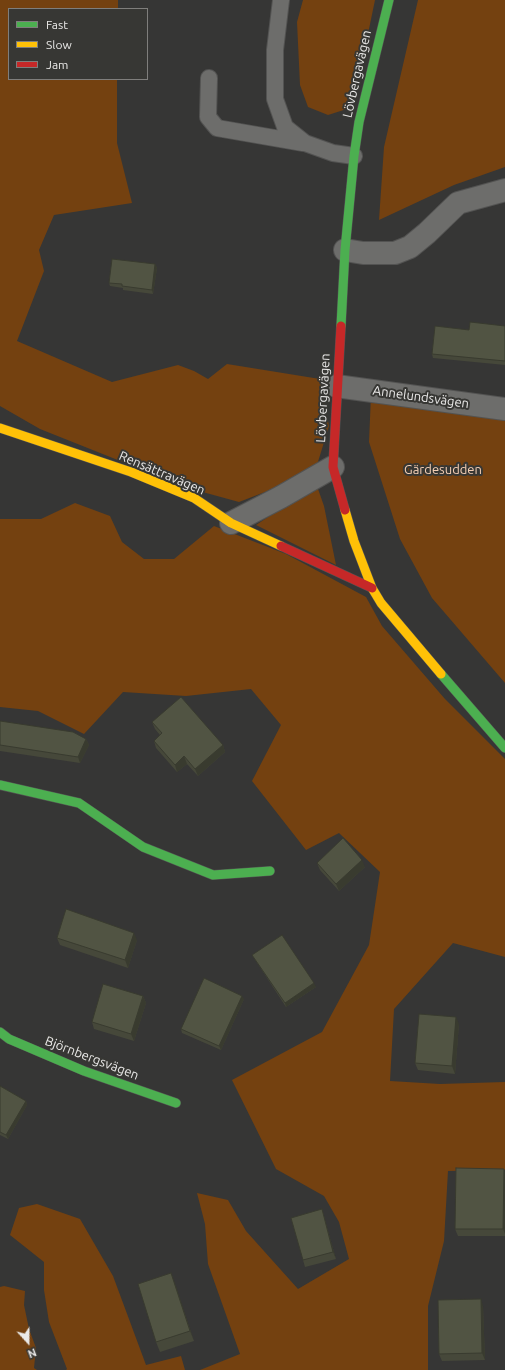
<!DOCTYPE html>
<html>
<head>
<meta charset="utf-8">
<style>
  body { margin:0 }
  #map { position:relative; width:505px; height:1370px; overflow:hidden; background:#363635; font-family:Ubuntu,sans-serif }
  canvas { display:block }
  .legend { position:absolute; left:8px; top:8px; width:140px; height:72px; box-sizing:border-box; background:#373734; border:1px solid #7f7e7c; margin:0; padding:5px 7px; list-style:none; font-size:12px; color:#eae9e8 }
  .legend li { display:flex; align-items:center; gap:8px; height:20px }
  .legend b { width:20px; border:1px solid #7f7e7c }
  .north { position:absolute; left:8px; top:1322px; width:40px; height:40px; -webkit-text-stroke:3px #373734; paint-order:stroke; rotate:159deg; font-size:11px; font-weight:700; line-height:16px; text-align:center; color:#eae9e8 }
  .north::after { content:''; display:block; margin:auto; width:14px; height:18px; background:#eae9e8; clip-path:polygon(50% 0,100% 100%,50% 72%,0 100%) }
</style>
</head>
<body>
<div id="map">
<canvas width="505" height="1370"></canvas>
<ul class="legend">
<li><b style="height:5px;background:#4caf50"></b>Fast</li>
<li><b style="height:5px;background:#ffc107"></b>Slow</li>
<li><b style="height:5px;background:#c62828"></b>Jam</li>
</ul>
<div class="north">N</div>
</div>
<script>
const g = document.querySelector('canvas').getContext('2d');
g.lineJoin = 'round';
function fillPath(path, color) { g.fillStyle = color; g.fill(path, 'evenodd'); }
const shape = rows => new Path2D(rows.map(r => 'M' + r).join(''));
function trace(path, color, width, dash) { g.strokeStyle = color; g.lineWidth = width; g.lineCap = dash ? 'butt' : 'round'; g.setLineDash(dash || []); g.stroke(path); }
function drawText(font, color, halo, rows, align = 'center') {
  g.font = font + ' Ubuntu,sans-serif'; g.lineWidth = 4; g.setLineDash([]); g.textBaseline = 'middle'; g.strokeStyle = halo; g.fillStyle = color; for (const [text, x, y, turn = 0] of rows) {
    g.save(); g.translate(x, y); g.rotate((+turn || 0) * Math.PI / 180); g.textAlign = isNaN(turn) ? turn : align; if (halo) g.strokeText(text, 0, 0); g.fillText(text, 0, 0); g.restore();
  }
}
const green = shape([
  [0,0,118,0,118,9,9,9,9,79,117,79,117,143,132,203,54,215,39,250,44,271,17,341,112,382,178,365,194,371,208,379,227,364,320,379,329,426,317,465,278,487,239,502,188,488,40,429,0,406],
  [303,0,375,0,358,82,350,108,328,115,308,107,300,85,297,22],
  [418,0,505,0,505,167,454,185,379,220,384,147],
  [371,395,505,415,505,683,432,598,400,539,369,442],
  [318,489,324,506,336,565,256,525,301,495],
  [75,503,110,516,122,542,144,559,174,559,214,526,286,554,366,597,382,626,445,699,505,759,505,957,453,943,394,1009,390,1081,440,1084,505,1082,505,1170,448,1171,444,1241,428,1306,428,1370,200,1370,240,1354,208,1264,205,1224,197,1193,228,1200,246,1231,298,1289,349,1259,339,1222,324,1196,276,1169,232,1080,322,1032,369,945,380,872,339,833,306,850,252,781,281,725,251,689,186,696,123,692,84,734,38,711,0,707,0,519,41,519],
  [37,1204,80,1219,113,1276,146,1365,181,1356,185,1370,66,1370,67,1369,49,1322,44,1290,44,1262,10,1235,19,1208],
  [4,1286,25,1291,24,1305,29,1329,36,1348,34,1368,37,1370,0,1370,0,1287]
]);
const lane = shape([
  [281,0,275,50,275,99,285,127,305,143,333,153,354,156],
  [209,78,208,117,217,128,303,143]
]);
const street = shape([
  [345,250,363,253,395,253,410,247,427,233,458,203,505,190],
  [336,386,505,409],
  [231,523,281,497,333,467]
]);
const fast = shape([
  [341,326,345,250,354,156,359,122,389,0],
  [441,674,505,748],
  [0,785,79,803,143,847,213,875,270,871],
  [0,1032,9,1039,84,1071,176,1103]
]);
const slow = shape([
  [0,428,131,472,194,498,231,523,281,546],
  [345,510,354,541,372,588,381,603,441,674]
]);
const jam = shape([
  [341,326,333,467,345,510],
  [281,546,372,588]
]);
const wall = shape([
  [155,264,157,268,153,294,123,290,123,288,110,286,109,283],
  [505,326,505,365,433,358,432,354,469,330],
  [0,721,86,739,89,745,80,763,0,751],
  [152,722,223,745,225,752,198,776,187,764,177,772,156,748,154,741,160,735,155,729],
  [317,863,365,867,339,891,320,870],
  [57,938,137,940,128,968,60,945],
  [252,955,316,987,286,1007,254,958],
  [143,996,146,1003,134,1041,94,1029,92,1022],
  [244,999,221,1050,182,1033,181,1029],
  [459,1024,455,1074,418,1070,415,1063],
  [0,1086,26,1101,27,1105,8,1139,0,1135],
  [505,1172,505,1236,458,1236,455,1229],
  [322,1209,324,1217,336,1259,305,1267,303,1260],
  [171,1273,194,1341,160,1352,156,1342],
  [483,1306,485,1360,442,1361,439,1354]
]);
const shadedWall = shape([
  [155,264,157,268,153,294,152,290],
  [86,739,89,745,80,763,78,757],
  [223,745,225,752,198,776,195,769],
  [184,756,187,764,177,772,175,765],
  [362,860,365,867,339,891,336,884],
  [134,933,137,940,128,968,125,960],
  [314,983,316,987,286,1007,285,1003],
  [143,996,146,1003,134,1041,131,1034],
  [242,996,244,999,221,1050,219,1046],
  [456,1017,459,1024,455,1074,452,1066],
  [26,1101,27,1105,8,1139,6,1135],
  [504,1169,505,1172,505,1234,503,1229],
  [322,1209,324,1217,336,1259,333,1252],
  [171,1273,175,1283,194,1341,190,1331],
  [481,1299,483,1306,485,1360,482,1353]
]);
const building = shape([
  [112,259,155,264,152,290,122,286,122,284,109,283,112,259],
  [470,322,505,326,505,361,432,354,435,326,469,330,470,322],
  [181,697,223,745,195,769,184,756,175,765,154,741,162,733,152,722,181,697],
  [0,721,73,732,86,739,78,757,0,745,0,721],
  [343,838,362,860,336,884,317,863,343,838],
  [66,909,134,933,125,960,57,938,66,909],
  [282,935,314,983,285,1003,252,955,282,935],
  [204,978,242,996,219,1046,181,1029,204,978],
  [103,984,143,996,131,1034,92,1022,103,984],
  [419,1014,456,1017,452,1066,415,1063,419,1014],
  [0,1086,26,1101,6,1135,0,1132,0,1086],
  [456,1168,504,1169,503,1229,455,1229,456,1168],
  [322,1209,333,1252,303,1260,291,1218,322,1209],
  [171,1273,190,1331,156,1342,138,1284,171,1273],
  [481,1299,482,1353,439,1354,438,1300,481,1299]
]);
const streetNames = [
  ["Lövbergavägen",357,74,-77],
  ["Annelundsvägen",421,397,8],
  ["Lövbergavägen",323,398,-87],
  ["Rensättravägen",162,473,23],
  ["Björnbergsvägen",92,1058,21]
];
const parkNames = [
  ["Gärdesudden",443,470]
];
fillPath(green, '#744110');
trace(lane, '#535352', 18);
trace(street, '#535352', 24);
trace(fast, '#535352', 10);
trace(slow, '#535352', 10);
trace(jam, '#535352', 10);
trace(lane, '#6d6d6b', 16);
trace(street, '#6d6d6b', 22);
trace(fast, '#4caf50', 9);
trace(slow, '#ffc107', 9);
trace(jam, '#c62828', 9);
fillPath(wall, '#46483a');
fillPath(shadedWall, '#393b2f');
fillPath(building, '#515443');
trace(building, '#393b2f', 1);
drawText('13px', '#eae9e8', '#373734', streetNames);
drawText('13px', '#f5cfb4', '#373734', parkNames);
</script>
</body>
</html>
